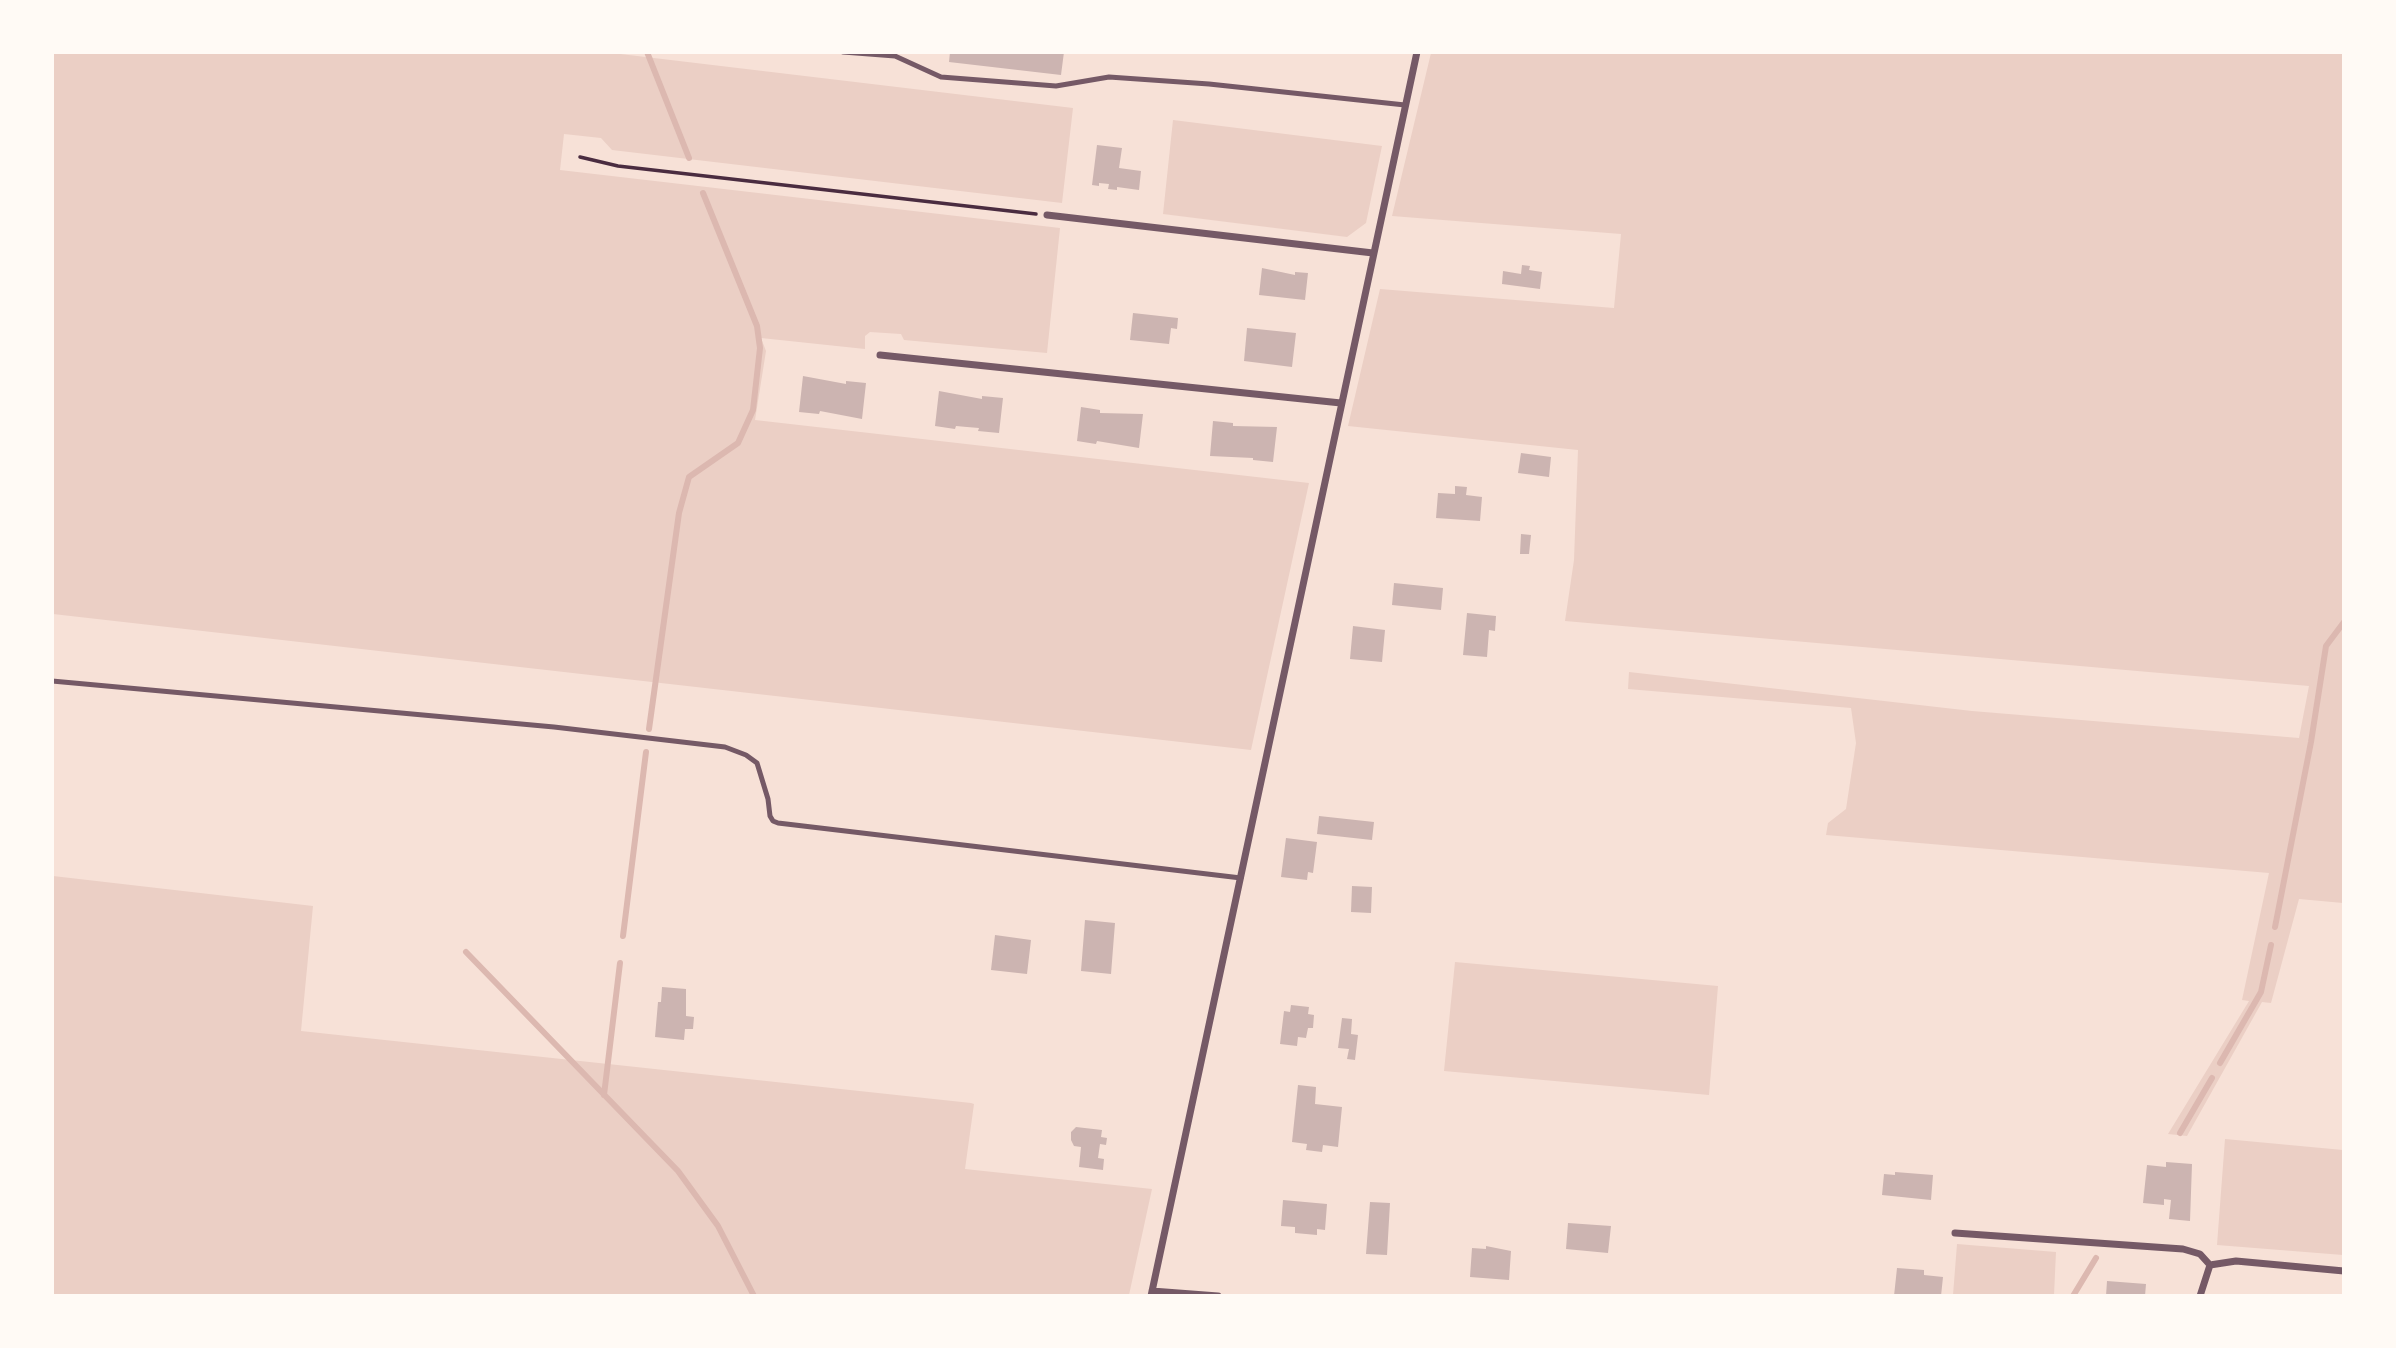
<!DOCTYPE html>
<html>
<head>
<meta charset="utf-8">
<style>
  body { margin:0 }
  #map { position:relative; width:2396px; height:1348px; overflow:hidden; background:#f7e1d7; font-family:"Asap Condensed",sans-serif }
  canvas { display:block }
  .frame { position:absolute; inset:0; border:54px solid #fffaf5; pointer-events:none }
</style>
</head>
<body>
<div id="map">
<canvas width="2396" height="1348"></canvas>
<div class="frame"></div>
</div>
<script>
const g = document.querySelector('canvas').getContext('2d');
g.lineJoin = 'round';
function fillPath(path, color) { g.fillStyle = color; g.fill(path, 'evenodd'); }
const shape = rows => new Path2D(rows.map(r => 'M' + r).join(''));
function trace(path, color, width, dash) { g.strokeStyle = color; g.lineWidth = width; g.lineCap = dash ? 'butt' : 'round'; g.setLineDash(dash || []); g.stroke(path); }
const green = shape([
  [612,53,1073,108,1062,203,612,150,601,138,564,134,560,170,1060,228,1047,353,904,340,901,334,870,332,865,336,865,349,761,338,766,351,755,420,1309,483,1251,750,53,614,53,53],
  [1431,53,2343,53,2343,903,2299,899,2271,1003,2262,1002,2187,1136,2168,1134,2249,1001,2242,1000,2269,873,1826,835,1828,823,1846,809,1856,743,1851,708,1628,689,1629,672,1972,711,2299,738,2309,686,1565,621,1574,560,1578,450,1348,426,1380,289,1614,308,1621,234,1392,216],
  [1173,120,1382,146,1366,223,1347,237,1163,214],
  [53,876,313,906,301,1031,971,1103,974,1104,965,1169,1152,1189,1129,1295,53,1295],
  [1455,962,1718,986,1709,1095,1444,1071],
  [2225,1139,2343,1150,2343,1255,2217,1245],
  [1957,1244,2056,1252,2054,1295,1953,1295]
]);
const stream = shape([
  [647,52,689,158],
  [649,729,679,513,689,477,738,443,753,410,760,348,757,326,703,193],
  [2275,927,2311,742,2326,646,2344,622],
  [623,936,646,752],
  [466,952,678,1171,718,1226,754,1296],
  [2220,1063,2261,992,2271,945],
  [604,1095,620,963],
  [2180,1133,2212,1078],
  [2073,1296,2096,1258]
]);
const building = shape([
  [950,52,1064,52,1061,75,949,62],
  [1097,145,1122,148,1119,168,1141,171,1139,190,1117,187,1117,190,1108,189,1109,184,1099,183,1099,186,1092,185],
  [1522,265,1530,266,1529,270,1542,272,1540,289,1502,284,1503,271,1521,274],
  [1262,268,1295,275,1295,272,1308,273,1305,300,1259,295],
  [1133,313,1178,318,1177,329,1171,328,1169,344,1130,340],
  [1247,328,1296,333,1292,367,1244,361],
  [803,376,846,384,846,381,866,383,862,419,820,411,819,414,799,412],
  [939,391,982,399,982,396,1003,398,999,433,978,431,979,428,967,427,956,426,955,429,935,426],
  [1081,407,1100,410,1100,413,1143,414,1139,448,1097,441,1096,444,1077,441],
  [1213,421,1233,423,1233,426,1277,427,1273,462,1253,460,1253,458,1210,456],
  [1521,453,1551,457,1549,477,1518,473],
  [1455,486,1467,487,1466,495,1482,497,1480,521,1436,518,1438,493,1455,494],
  [1521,534,1531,535,1529,554,1520,554],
  [1394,583,1443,588,1441,610,1392,605],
  [1467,613,1496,616,1495,631,1489,630,1487,657,1463,655],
  [1353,626,1385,630,1382,662,1350,659],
  [1319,816,1374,822,1372,840,1317,834],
  [1286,838,1317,842,1313,873,1308,872,1307,880,1281,877],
  [1352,886,1372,887,1371,913,1351,912],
  [1085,920,1115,923,1111,974,1081,971],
  [995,935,1031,940,1027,974,991,970],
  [662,987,686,989,686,1016,694,1017,693,1029,685,1029,684,1040,655,1037,658,1002,661,1002],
  [1291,1005,1309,1007,1308,1014,1314,1015,1313,1028,1308,1028,1306,1038,1298,1037,1297,1046,1280,1044,1284,1011,1290,1012],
  [1342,1018,1352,1019,1351,1034,1358,1035,1355,1060,1347,1059,1349,1049,1338,1048],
  [1298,1085,1316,1087,1315,1104,1342,1107,1338,1147,1323,1145,1322,1152,1306,1150,1307,1144,1292,1142],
  [1076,1127,1102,1130,1101,1137,1107,1138,1106,1145,1100,1144,1098,1158,1104,1159,1103,1170,1079,1167,1081,1147,1074,1146,1071,1140,1071,1132],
  [2166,1162,2192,1164,2190,1221,2169,1219,2171,1200,2164,1199,2164,1205,2143,1203,2147,1165,2166,1167],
  [1895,1172,1933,1175,1931,1200,1882,1195,1884,1174,1895,1175],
  [1283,1200,1327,1204,1325,1230,1317,1229,1317,1235,1295,1233,1295,1227,1281,1226],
  [1370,1202,1390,1203,1387,1255,1366,1254],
  [1568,1223,1611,1226,1608,1253,1566,1249],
  [1486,1246,1511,1251,1509,1280,1470,1277,1472,1248,1486,1249],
  [1897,1268,1924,1270,1924,1275,1943,1277,1941,1296,1894,1296],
  [2107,1281,2146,1284,2145,1296,2106,1296]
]);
const path = shape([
  [580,157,618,166,1036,214]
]);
const service = shape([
  [843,52,895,56,941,77,1056,86,1109,77,1209,84,1405,105],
  [52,681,554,727,725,747,746,755,757,763,768,799,770,816,773,821,778,823,1241,878]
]);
const minor = shape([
  [1047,215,1373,253],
  [880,355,1341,403],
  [1955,1233,2183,1249,2200,1254,2210,1265,2200,1296],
  [2210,1265,2236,1261,2344,1271],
  [1152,1291,1218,1296],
  [1151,1296,1417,52]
]);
fillPath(green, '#ebcfc5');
trace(stream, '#dcb8b0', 6);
fillPath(building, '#ccb4b1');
trace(path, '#4a2c40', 3.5);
trace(service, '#755966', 5);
trace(minor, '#755966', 7);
</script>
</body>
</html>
